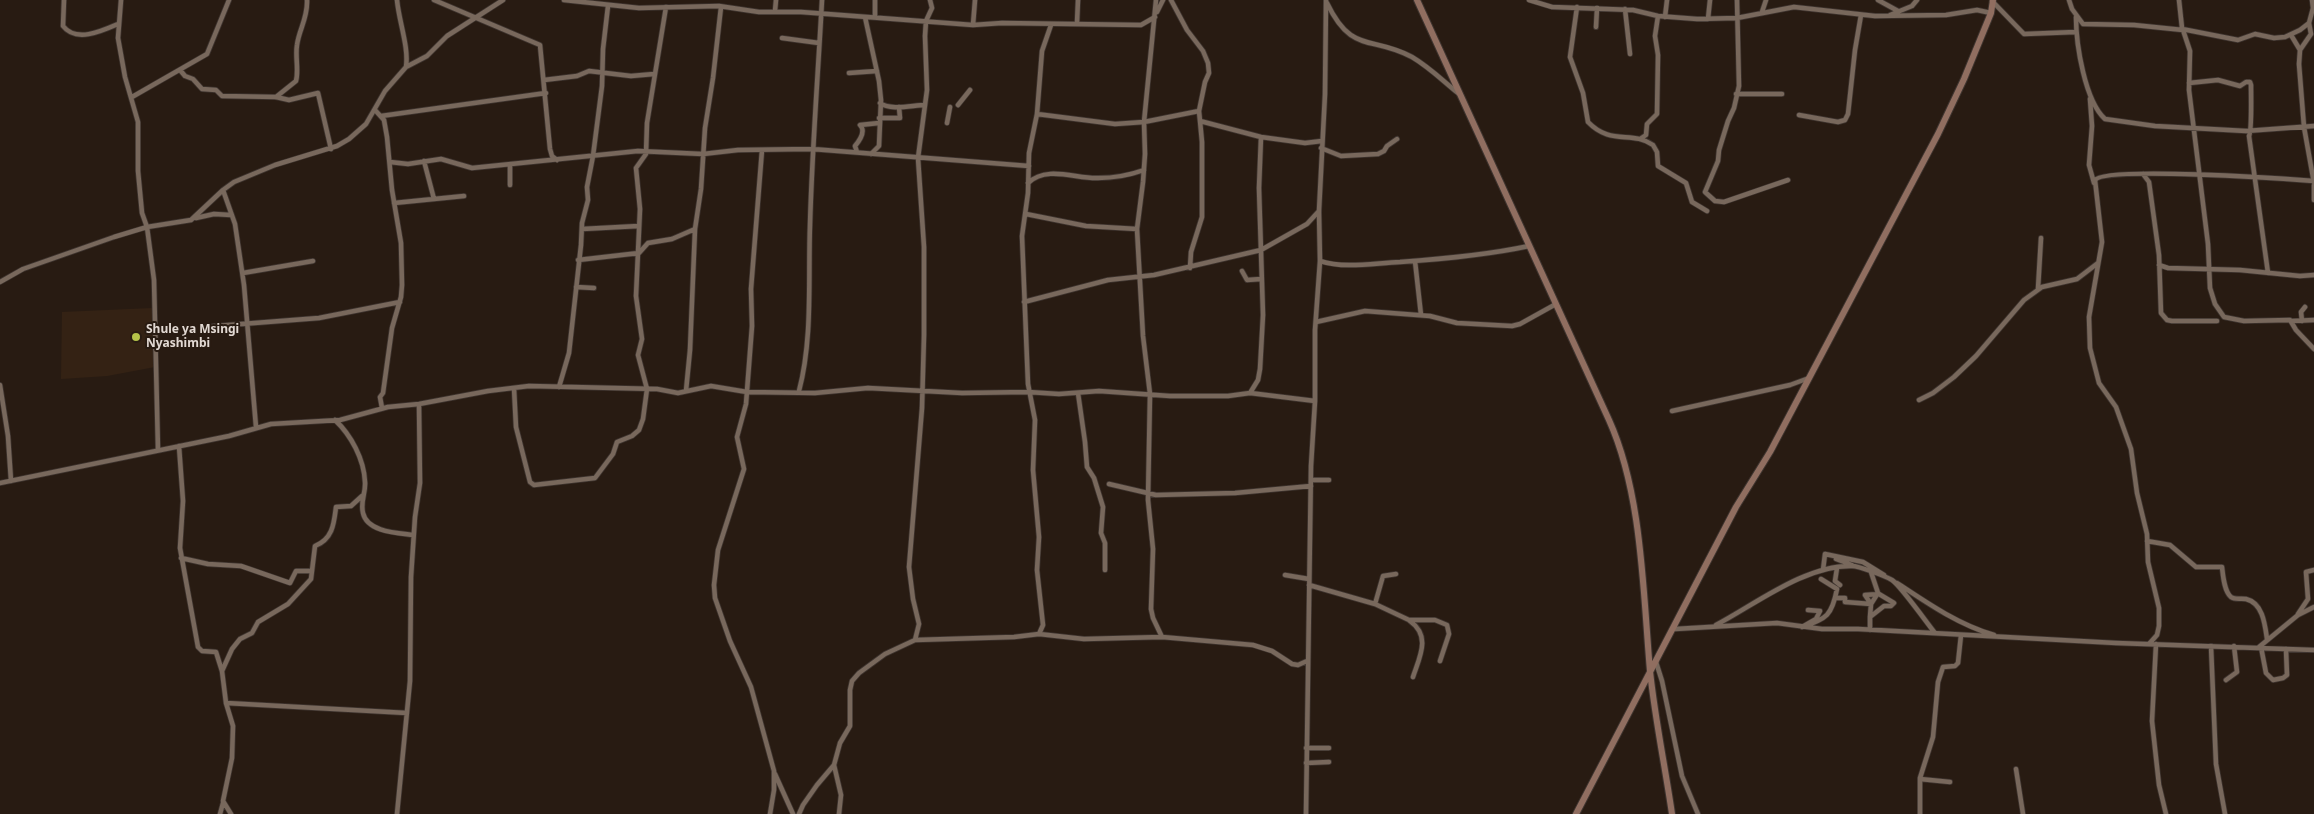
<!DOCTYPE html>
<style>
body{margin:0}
canvas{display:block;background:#281b12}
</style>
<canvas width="2314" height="814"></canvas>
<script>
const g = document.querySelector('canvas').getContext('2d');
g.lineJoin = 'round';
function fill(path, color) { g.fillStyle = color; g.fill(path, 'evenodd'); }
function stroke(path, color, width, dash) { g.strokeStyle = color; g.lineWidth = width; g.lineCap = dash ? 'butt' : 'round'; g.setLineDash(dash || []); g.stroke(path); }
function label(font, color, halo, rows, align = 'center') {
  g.font = font + ' "Noto Sans",sans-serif'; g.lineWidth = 4; g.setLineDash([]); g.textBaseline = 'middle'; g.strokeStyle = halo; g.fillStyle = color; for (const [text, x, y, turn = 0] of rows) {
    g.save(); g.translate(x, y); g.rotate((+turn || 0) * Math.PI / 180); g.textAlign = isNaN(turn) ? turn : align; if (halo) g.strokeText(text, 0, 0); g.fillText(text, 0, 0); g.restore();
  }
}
fill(new Path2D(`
 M 153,308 L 155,367 L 107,376 L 61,379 L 62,312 Z`), '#342214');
const street = new Path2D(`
 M 64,0 L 63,26 C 76,43 102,31 118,24
 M 121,0 L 118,38 L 125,77 L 138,122 L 138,171 L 142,213 L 147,227 L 154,280 L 158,450
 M 397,0 C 399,22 409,47 406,67
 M 434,0 L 540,45 L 550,149 L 552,156 L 557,160
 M 564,0 L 639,8 L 719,6 L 759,12 L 801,12 L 973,25 L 1002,23 L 1141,25 L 1155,17
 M 875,0 L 875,17
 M 1156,0 L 1144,122 L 1145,154 L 1143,182 L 1137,229 L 1143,336 L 1150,394 L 1148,500 L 1153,549 L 1151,609 L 1153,618 L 1162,637
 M 1171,0 L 1187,30 L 1203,51 L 1208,63 L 1209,73 L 1205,82 L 1199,111 L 1200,121 L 1261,137 L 1305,143 L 1322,141
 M 1529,0 L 1552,7 L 1633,10 L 1658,16 L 1697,19 L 1737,18 L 1794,7 L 1875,16 L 1946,15 L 1977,10 L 1991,13
 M 1737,0 L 1739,86 L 1734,108 L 1728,121 L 1719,150 L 1718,161 L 1705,192 L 1715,201 L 1724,202 L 1788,180
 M 1878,0 L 1898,11
 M 2069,0 L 2072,9 L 2083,24 L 2134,25 L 2183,30 L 2190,51 L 2189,90 L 2208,244 L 2210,288 L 2215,304 L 2224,317 L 2244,321 L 2290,320 L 2296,330 L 2314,349
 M 2179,0 L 2182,28
 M 2312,0 L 2313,8 L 2309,23 L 2311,34 L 2300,50 L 2299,64 L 2304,127 L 2314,183
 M 1992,1 L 2024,34 L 2076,32
 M 1327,3 C 1352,55 1371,35 1412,57 C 1429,67 1442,80 1458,93
 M 1577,7 L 1570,57 L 1583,93 L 1588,122 C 1611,146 1632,130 1653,145 L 1657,152 L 1658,166 L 1686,183 L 1692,202 L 1707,211
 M 1625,9 L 1630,54
 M 775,11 L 776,0
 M 1157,12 L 1163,0
 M 1762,12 L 1766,0
 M 1890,15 L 1912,6 L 1917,0
 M 865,17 L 879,81 L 881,100 L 879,146 L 871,154
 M 1665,17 L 1667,0
 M 2076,17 C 2076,45 2085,101 2105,119 L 2155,126 L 2246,131 L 2314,126
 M 1708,19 L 1710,0
 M 1077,23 L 1078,0
 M 973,25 L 975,0
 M 1596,27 L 1597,8
 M 2182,29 L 2238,40 L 2255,34 L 2274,38 L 2285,37 L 2300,30 L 2309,23
 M 2291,35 L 2300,50
 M 782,38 L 819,43
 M 180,70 L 185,76 L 193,79 L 202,89 L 216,90 L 222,96 L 276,97 L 289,100 L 318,93 L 331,149
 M 849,73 L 877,71
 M 544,80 L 577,76 L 589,71 L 631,76 L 654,74
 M 2189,83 L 2218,80 L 2240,86 L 2246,82 L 2250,82 L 2251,85 C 2251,94 2252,131 2249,136 L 2268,273
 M 1736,94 L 1782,94
 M 132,97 L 207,54 L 229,0
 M 276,97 L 296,81 C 299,70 295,57 297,45 C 299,29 308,18 307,0
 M 2090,99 L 2092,126 L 2089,165 L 2094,183
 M 880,103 C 891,111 913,105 925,105
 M 958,105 L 970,90
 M 375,110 L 384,120 L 387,137 L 392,190 L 401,243 L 402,285 L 401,297 L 392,328 L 383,393 L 380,397 L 382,408
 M 1037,114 L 1115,124 L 1144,122 L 1199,111
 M 1799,115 L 1838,122 L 1845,120 L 1848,114 L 1855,50 L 1861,15
 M 381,116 L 546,93
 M 879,118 L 900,118 L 899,107
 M 947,123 L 950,107
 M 1640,139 L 1646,135 L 1647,124 L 1657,114 L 1658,55 L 1655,36 L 1658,16
 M 1321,148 L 1341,156 L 1378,154 L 1384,151 L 1387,146 L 1397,139
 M 762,150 L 751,289 L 752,326 L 746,404 L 737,437 L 744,469 L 718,550 L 714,585 L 715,598 L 730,641 L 751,687 L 774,771 L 774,790 L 770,814
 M 857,152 L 855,146 C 860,140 866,131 860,125 L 879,123
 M 424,161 L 434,199
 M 390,162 L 408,164 L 441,159 L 472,168 L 638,151 L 703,154 L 738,150 L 812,149 L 1029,166
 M 2143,174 L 2149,182 L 2159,255 L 2161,313 L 2167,320 L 2172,321 L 2217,321
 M 1028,183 C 1047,165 1076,179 1098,178 C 1114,178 1130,175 1144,170
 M 510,185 L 510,165
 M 2314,185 L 2314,200
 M 223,190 L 235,224 L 244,285 L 256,427
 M 394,203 L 464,196
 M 1026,214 L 1086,226 L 1137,229
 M 196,218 L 214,214 L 231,215
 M 582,229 L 639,226
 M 578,260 L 639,253 L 648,243 L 672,239 L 695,229
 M 1320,261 C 1345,269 1374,263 1400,262 C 1443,259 1487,255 1529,246
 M 1415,261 L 1421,315
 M 2159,265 L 2168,268 L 2240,270 L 2300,276 L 2314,275
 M 1190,268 L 1191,252 L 1202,217 L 1202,142 L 1200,121
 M 1242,271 L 1247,280 L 1261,279
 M 243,273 L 313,261
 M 0,282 L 23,269 L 114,237 L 147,227 L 191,220 L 223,190 L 234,182 L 275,165 L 337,146 L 349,139 L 366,124 L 385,91 L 406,67 L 427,56 L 447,36 L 503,0
 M 576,287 L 594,288
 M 2038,289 L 2041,238
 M 1024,302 L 1108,280 L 1154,275 L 1261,250 L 1307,224 L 1319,211
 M 2292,321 L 2314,320
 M 2302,321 L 2301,312 L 2305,307
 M 1316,322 L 1365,311 L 1430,316 L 1457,323 L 1512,326 L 1520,324 L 1556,304
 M 203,327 L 319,318 L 400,302
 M 0,385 L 8,436 L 11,481
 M 559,387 L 569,353 L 581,245 L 582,223 L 588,200 L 587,187 L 593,156 L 602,86 L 603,49 L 608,6
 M 514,388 L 516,427 L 530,482 L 534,485 L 595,478 L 613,454 L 617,442 L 632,436 L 639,430 L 643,419 L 647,389 L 638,355 L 642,339 L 636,296 L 640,209 L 636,168 L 646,154 L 647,123 L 666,7
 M 686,391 L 690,350 L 695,229 L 701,189 L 705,128 L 713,78 L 721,7
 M 799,391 C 813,338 808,279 810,225 C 812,150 818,75 822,0
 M 1078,393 L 1085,442 L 1087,467 L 1094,478 L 1103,507 L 1101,533 L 1105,543 L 1105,570
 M 1250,393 L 1258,380 L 1260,369 L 1263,315 L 1259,188 L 1261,137
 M 1919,400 L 1933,393 L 1954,377 L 1976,356 L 2024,300 L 2042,287 L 2077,279 L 2098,263
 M 1672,411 L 1790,385 L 1809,378
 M 335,420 C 351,435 364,459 365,482 C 366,492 360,502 363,513 C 367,532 398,533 413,535
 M 179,446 L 183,501 L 180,548 L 198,647 L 202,651 L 216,652 L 222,671
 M 1311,480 L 1329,480
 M 0,483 L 229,436 L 271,424 L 340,420 L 388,407 L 419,404 L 488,391 L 529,386 L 657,389 L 678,393 L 711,386 L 747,392 L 815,393 L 868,388 L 962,393 L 1028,392 L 1059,394 L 1099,391 L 1170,396 L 1228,396 L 1250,393 L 1315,401
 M 1109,484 L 1156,495 L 1235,493 L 1311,486
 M 2147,541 L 2170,545 L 2196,567 L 2222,567 C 2223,575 2224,591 2231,597 C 2235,600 2241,598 2246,599 C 2263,603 2265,625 2267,639
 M 1825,554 L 1863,562 L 1884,575
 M 181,558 L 208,564 L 241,566 L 290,583 L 296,571 L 312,571
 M 1836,559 L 1852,565
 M 1837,568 L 1835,581 L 1840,585
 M 1823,570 L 1825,554
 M 1285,575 L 1309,579
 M 1897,583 C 1927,603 1959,625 1994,635
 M 1309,585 L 1375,604 L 1409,620 L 1435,620 L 1447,625 L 1449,634 L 1440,661
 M 1835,598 L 1845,598 L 1845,602 L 1871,604 L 1878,593 L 1871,572
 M 1375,604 L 1383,576 L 1396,574
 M 1808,610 L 1820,611 L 1816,619 L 1802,627 C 1827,619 1832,615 1837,589 L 1821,579
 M 2298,614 L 2308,599 L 2306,572 L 2314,570
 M 1410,621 C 1431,636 1420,656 1413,677
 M 1716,625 C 1756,604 1805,565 1852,566 C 1859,566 1885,576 1892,580 C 1900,585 1927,623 1935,633
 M 1675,629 L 1777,623 L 1822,629 L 1858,629 L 2116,643 L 2314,650
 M 1870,630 L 1870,617 L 1884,606 L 1891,606 L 1894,603 L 1879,594 L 1865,595 L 1871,604 L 1870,617
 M 1039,634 L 1043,625 L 1037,570 L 1039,537 L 1033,470 L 1035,420 L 1028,384 L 1022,236 L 1028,193 L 1029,153 L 1037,114 L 1042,51 L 1051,25
 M 915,640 L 919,624 L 913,599 L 909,567 L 922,408 L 924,335 L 924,247 L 918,158 L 927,90 L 925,36 L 926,21 L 932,8 L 930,0
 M 2149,644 L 2157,635 L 2159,626 L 2159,608 L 2148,562 L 2147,534 L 2137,493 L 2131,449 L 2116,407 L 2099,383 L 2090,348 L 2089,317 L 2102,242 L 2095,180 C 2104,166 2287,179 2314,181
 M 2156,644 L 2152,721 L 2159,785 L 2166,814
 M 2211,646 L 2216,764 L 2225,814
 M 2259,647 L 2298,615 L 2314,607
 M 2261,647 L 2266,673 L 2273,680 L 2283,678 L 2287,675 L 2286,649
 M 1656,662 L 1662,681 L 1682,776 L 1698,814
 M 2226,680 L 2237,672 L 2234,646
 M 226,703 L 407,713
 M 1306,748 L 1329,748
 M 1306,763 L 1329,762
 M 834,765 L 841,795 L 839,814
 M 2016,769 L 2023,814
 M 775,774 L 793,814
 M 1920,779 L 1950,782
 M 220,814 L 223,803
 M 231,814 L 223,801 L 232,758 L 233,726 L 226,703 L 222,671 L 232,649 L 240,639 L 252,633 L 258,622 L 288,604 L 311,579 L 315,546 C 333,539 334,523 336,507 L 351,506 L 362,496
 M 397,814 L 410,681 L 411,577 L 415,517 L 420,483 L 419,404
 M 799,814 L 803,805 L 817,785 L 834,765 L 840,743 L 850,726 L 850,690 L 852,681 L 859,673 L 885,654 L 915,640 L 1014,637 L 1039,634 L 1084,639 L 1162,637 L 1253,645 L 1272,651 L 1292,664 L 1298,665 L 1307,661
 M 1306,814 L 1311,466 L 1315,401 L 1315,330 L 1320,261 L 1319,211 L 1325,94 L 1326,0
 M 1920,814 L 1920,778 L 1933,737 L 1938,682 L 1943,667 L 1955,666 L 1958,663 L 1961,635`);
const secondary = new Path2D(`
 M 1417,0 L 1609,420 C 1642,493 1643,591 1650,671 C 1655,719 1665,766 1672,814
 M 1576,814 L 1736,507 L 1770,452 L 1938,134 L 1964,79 L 1991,13 L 1993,0`);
stroke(street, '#3e342f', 6);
stroke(secondary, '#3e342f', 8);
stroke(street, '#78685c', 4.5);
stroke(secondary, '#906e60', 6);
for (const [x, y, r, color] of [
 [136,337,5,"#b5c249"]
]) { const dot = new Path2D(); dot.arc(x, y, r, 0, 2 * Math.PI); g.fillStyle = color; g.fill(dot); stroke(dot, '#281b12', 2); }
label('bold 12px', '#e2d9d3', '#281b12', [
 ["Shule ya Msingi",146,330],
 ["Nyashimbi",146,344]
], 'left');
</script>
